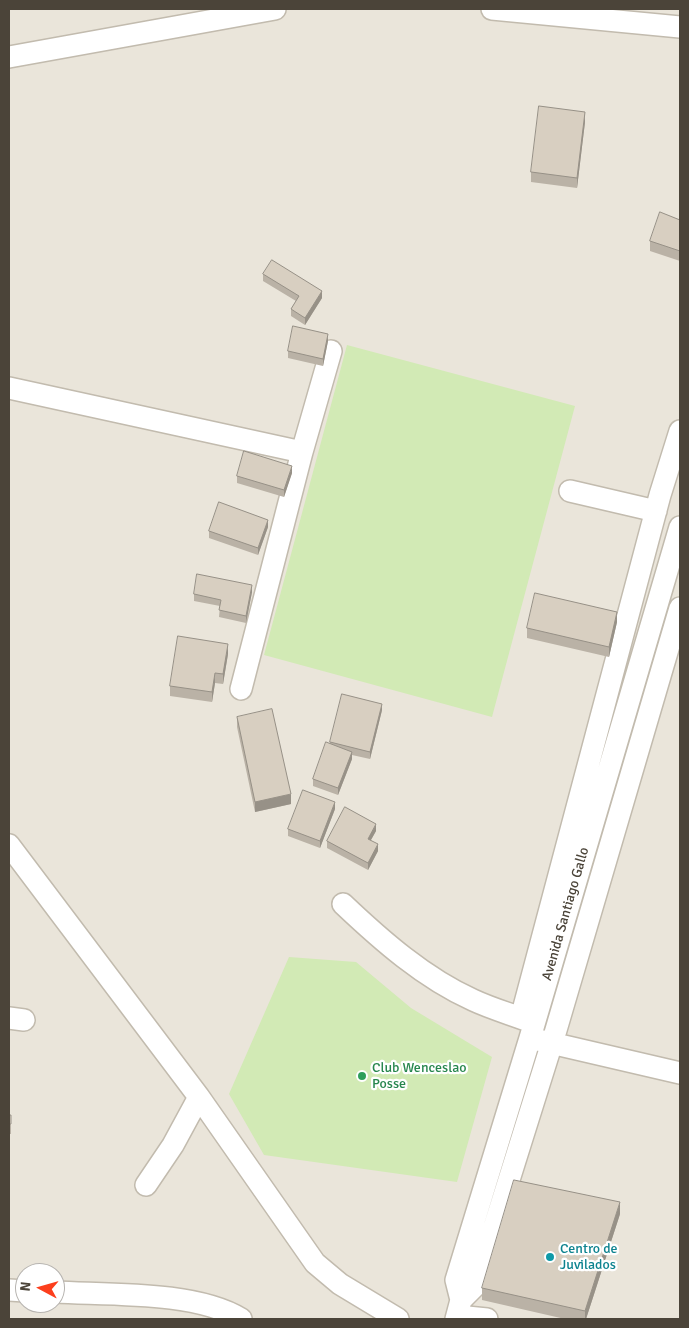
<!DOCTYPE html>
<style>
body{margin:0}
#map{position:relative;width:689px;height:1328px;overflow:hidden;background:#f6f3ec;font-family:Signika,sans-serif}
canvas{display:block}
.frame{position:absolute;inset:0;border:10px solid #4b4439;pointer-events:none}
.north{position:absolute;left:15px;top:1263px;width:50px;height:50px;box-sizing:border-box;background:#fff;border:1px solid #b7b4b0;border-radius:50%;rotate:276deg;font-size:14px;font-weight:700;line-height:20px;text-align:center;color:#4b4439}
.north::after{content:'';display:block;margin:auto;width:18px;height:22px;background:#fc3f1d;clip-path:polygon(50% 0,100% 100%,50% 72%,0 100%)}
</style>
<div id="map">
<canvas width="689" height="1328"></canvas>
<div class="frame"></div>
<div class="north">N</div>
</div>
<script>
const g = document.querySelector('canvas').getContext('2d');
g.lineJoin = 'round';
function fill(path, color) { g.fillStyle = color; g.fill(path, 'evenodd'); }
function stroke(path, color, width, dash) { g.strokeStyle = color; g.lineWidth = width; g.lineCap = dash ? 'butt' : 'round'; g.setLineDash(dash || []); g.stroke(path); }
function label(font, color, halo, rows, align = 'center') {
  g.font = font + ' Signika,sans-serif'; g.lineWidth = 4.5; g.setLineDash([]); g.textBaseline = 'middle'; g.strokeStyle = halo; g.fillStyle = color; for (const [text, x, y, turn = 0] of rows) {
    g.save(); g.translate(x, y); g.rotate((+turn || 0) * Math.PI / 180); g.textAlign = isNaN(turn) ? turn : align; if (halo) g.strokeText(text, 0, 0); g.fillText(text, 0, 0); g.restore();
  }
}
fill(new Path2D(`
 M 9,9 L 680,9 L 680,1319 L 9,1319 ZM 25,1273 L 55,1273 L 55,1303 L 25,1303 Z`), '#eae5da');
fill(new Path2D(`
 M 347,345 L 575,406 L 492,717 L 264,655 Z
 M 289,957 L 356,962 L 411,1008 L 492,1057 L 457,1182 L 264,1155 L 229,1094 Z`), '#d2eab5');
const minor = new Path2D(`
 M 492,9 L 680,27
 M 9,57 L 275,9
 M 9,388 L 302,452
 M 570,491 L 656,511
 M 241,689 L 302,452 L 331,351
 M 9,845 L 199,1097 L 315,1263 L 340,1284 L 398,1319
 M 343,904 C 381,940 424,978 473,1000 C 492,1009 514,1015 534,1023
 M 9,1018 L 24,1020
 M 521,1018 L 660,495 L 680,431
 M 538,1040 L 680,1073
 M 146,1185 L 173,1145 L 199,1097
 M 9,1290 L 25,1291
 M 55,1292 C 108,1295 196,1291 241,1319
 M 461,1300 L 456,1280 L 530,1038 L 680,527
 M 457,1316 L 487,1319
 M 456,1319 L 461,1300 L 476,1285 L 556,1030 L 680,608`);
stroke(minor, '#c2bbae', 24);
stroke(minor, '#fff', 21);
fill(new Path2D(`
 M 585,122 L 577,188 L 531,182 L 531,172 Z
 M 680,220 L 680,261 L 650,251 L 650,241 Z
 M 263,274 L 322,298 L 305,325 L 291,316 L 291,309 L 296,301 L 263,281 Z
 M 328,341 L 323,366 L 288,358 L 288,351 Z
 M 292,473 L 284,497 L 237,483 L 237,476 Z
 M 268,527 L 258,555 L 209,538 L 209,531 Z
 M 252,592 L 246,623 L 219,617 L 220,606 L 194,601 L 194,594 Z
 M 617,622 L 609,657 L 527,638 L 527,628 Z
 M 228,654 L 223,684 L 215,683 L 212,702 L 170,696 L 170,686 Z
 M 382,710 L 370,759 L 352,755 L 352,759 L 338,795 L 313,786 L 313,779 L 330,742 Z
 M 237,717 L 291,804 L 255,812 L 237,727 Z
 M 335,809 L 320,848 L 288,836 L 288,829 Z
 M 376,831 L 371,840 L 378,851 L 368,870 L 327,848 L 327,841 Z
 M 9,1115 L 11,1115 L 11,1134 L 9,1134 Z
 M 620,1214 L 586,1319 L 565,1319 L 482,1300 L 482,1288 Z`), '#bab2a6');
fill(new Path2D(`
 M 585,112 L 585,122 L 577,188 L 577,178 Z
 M 322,291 L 322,298 L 305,325 L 305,318 Z
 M 328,334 L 328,341 L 323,366 L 323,359 Z
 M 292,466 L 292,473 L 284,497 L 284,490 Z
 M 268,520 L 268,527 L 258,555 L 258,548 Z
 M 252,585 L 252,592 L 246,623 L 246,616 Z
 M 617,612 L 617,622 L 609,657 L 609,647 Z
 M 228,644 L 228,654 L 223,684 L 223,674 Z
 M 215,673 L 215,683 L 212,702 L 212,692 Z
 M 382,704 L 382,710 L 370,759 L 370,752 Z
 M 352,752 L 352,759 L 338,795 L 338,788 Z
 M 291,794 L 291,804 L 255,812 L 255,802 Z
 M 335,802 L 335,809 L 320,848 L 320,841 Z
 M 376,824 L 376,831 L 368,845 L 368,839 Z
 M 378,844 L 378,851 L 368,870 L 368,863 Z
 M 620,1202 L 620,1214 L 586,1319 L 585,1319 L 585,1311 Z`), '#979187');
const building = new Path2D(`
 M 539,106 L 585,112 L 577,178 L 531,172 Z
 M 660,212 L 680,220 L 680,251 L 650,241 Z
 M 272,260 L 322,291 L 305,318 L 291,309 L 299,296 L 263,274 Z
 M 293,326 L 328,334 L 323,359 L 288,351 Z
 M 244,451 L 292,466 L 284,490 L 237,476 Z
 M 219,502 L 268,520 L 258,548 L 209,531 Z
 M 197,574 L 252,585 L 246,616 L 219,610 L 221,600 L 194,594 Z
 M 535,593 L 617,612 L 609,647 L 527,628 Z
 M 178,636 L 228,644 L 223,674 L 215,673 L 212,692 L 170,686 Z
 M 342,694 L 382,704 L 370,752 L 330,742 Z
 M 272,709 L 291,794 L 255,802 L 237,717 Z
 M 326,742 L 352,752 L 338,788 L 313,779 Z
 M 303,790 L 335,802 L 320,841 L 288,829 Z
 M 345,807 L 376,824 L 368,839 L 378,844 L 368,863 L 327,841 Z
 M 9,1115 L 11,1115 L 11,1124 L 9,1124 Z
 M 514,1180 L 620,1202 L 585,1311 L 482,1288 Z`);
fill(building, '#d8cfc1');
stroke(building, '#979187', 1);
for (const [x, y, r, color] of [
 [362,1076,5,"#2e9e5b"],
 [550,1257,5,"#0f9aa8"]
]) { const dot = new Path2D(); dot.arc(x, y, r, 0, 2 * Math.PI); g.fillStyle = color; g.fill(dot); stroke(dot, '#fff', 2); }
label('14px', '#4b4439', '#fff', [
 ["Avenida Santiago Gallo",566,914,-74]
]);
label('14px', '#27864d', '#fff', [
 ["Club Wenceslao",372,1068],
 ["Posse",372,1084]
], 'left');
label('14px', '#0d838f', '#fff', [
 ["Centro de",560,1249],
 ["Juvilados",560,1265]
], 'left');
</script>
